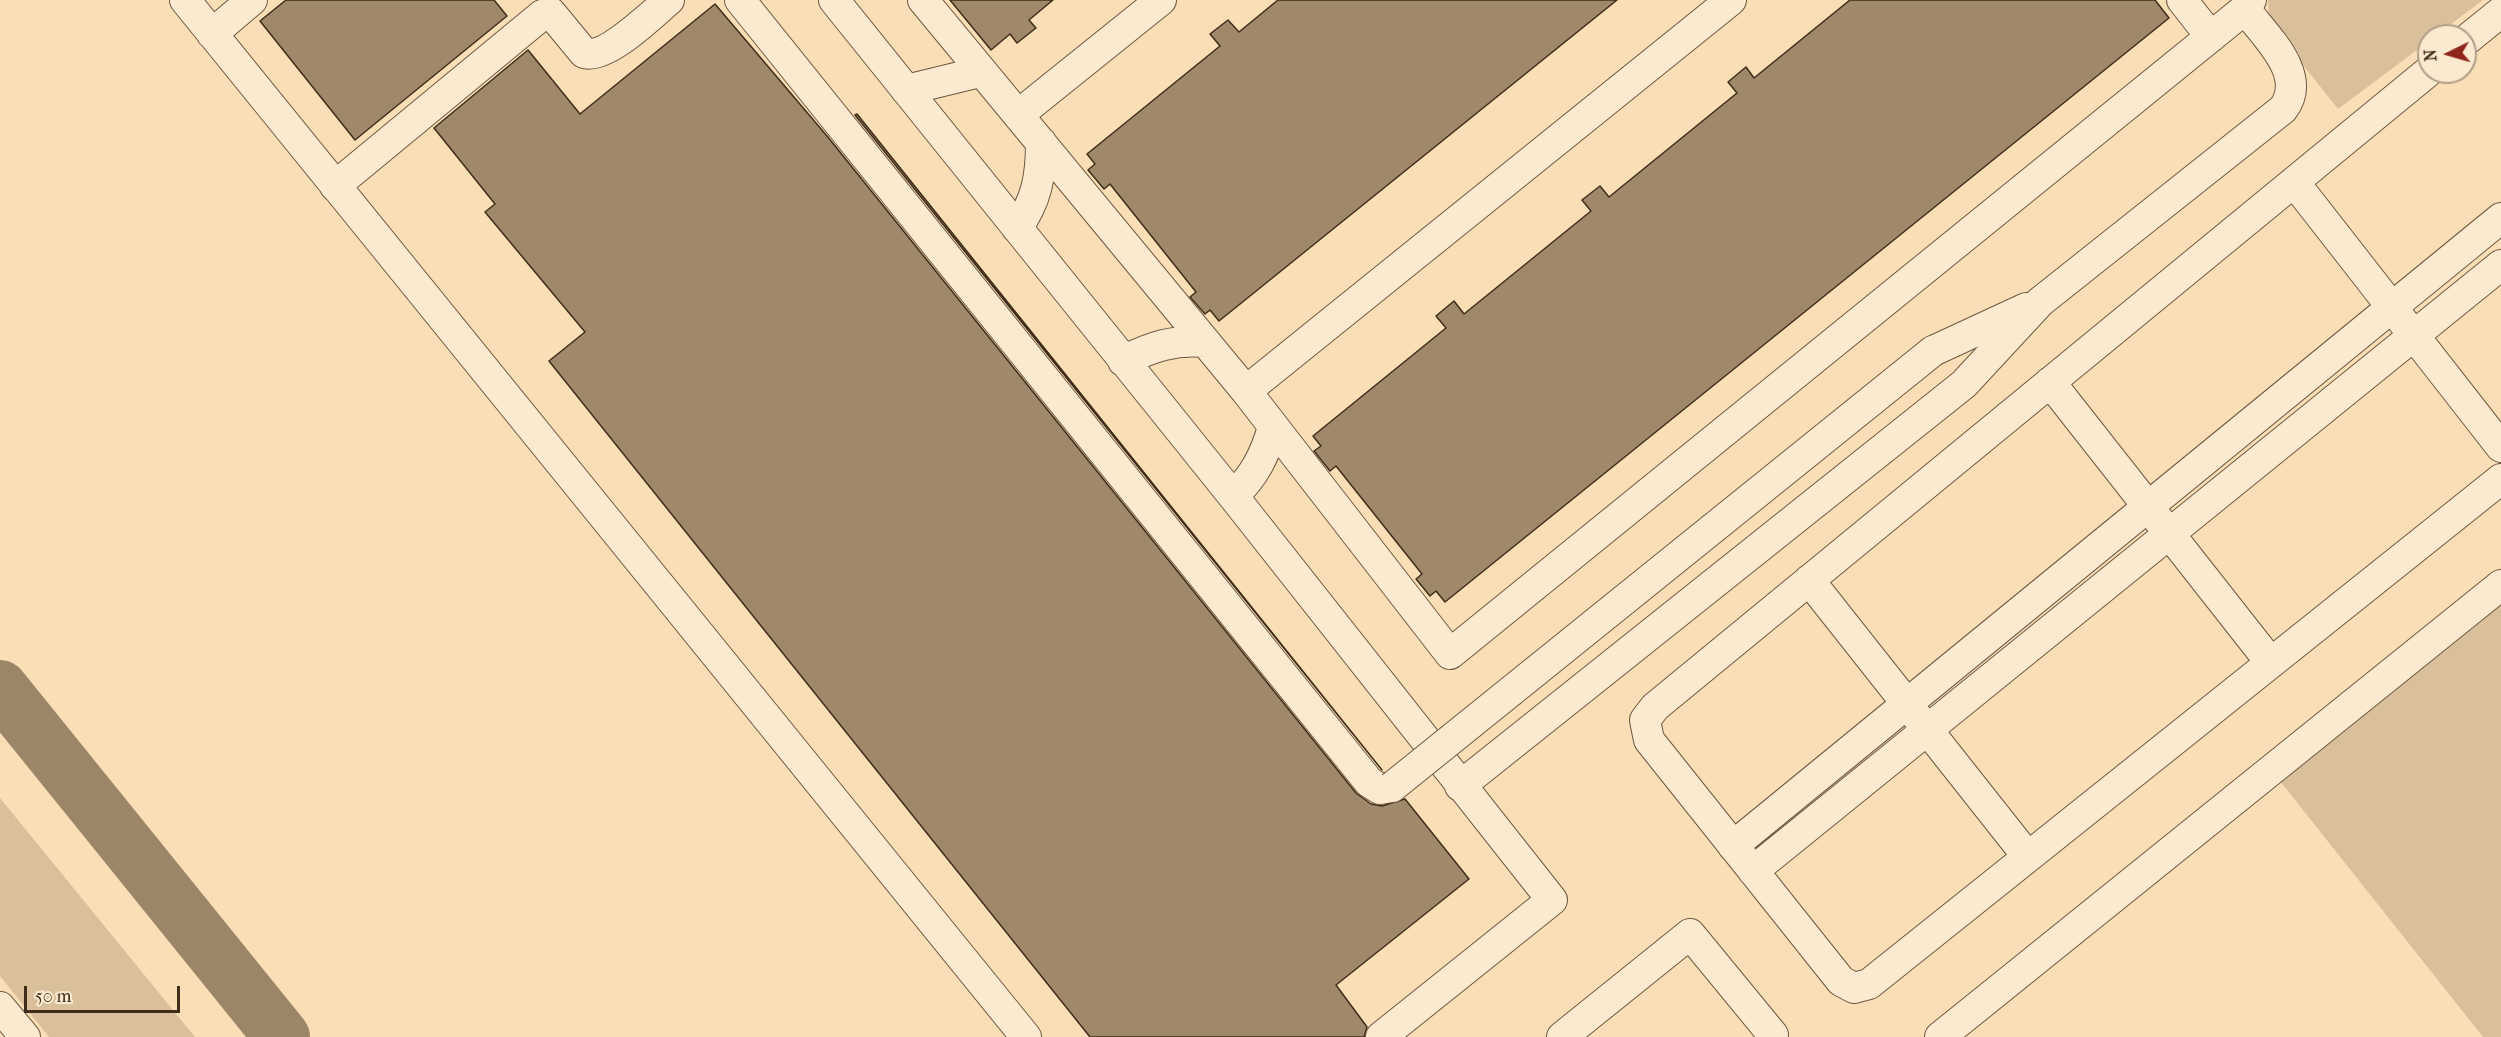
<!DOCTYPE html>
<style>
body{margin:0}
#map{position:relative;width:2501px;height:1037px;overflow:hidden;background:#f9deb6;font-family:"IM FELL French Canon",serif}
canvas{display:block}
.north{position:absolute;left:2417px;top:24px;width:60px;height:60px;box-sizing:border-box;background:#fbead0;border:2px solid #b09e87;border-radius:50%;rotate:265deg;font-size:16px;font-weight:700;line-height:24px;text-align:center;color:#3f2d19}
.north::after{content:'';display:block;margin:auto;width:21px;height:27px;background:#8f2418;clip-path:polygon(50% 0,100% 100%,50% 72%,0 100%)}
.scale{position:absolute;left:24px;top:986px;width:156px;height:27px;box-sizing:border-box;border:3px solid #3f2d19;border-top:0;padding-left:8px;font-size:18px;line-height:21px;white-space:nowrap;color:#3f2d19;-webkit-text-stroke:4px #fbead0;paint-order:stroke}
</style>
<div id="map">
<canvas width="2501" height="1037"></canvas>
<div class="north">N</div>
<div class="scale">50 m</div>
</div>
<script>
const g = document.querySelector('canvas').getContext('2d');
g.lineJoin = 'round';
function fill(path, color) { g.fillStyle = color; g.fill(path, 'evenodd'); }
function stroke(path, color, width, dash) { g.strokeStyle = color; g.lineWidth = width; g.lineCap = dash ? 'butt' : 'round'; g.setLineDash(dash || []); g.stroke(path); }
fill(new Path2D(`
 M 2268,0 L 2483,0 L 2435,36 L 2429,36 L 2429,41 L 2338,109 L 2269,22 Z
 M 2501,602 L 2501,1037 L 2483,1037 L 2280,781 Z
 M 0,798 L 195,1037 L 49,1037 L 0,976 Z`), '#d9c09b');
stroke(new Path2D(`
 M 0,688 L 282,1037`), '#9c8668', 56);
const building = new Path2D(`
 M 286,0 L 494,0 L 507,16 L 355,140 L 260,21 Z
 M 950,0 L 1053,0 L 1029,20 L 1036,28 L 1017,43 L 1010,34 L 991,50 Z
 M 1278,0 L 1617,0 L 1219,321 L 1210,310 L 1205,314 L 1190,297 L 1196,292 L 1110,184 L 1104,189 L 1088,170 L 1095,164 L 1087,154 L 1220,46 L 1210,34 L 1228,20 L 1239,32 Z
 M 1850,0 L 2155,0 L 2169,18 L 1445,602 L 1436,591 L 1430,596 L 1416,579 L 1422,574 L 1336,466 L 1330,471 L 1314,451 L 1321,446 L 1313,436 L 1446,328 L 1436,316 L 1454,301 L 1464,314 L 1591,211 L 1582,200 L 1600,186 L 1609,197 L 1737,93 L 1728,82 L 1746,67 L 1754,78 Z
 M 715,4 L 827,136 L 1356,793 L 1371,804 L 1382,806 L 1405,799 L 1469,879 L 1336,985 L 1367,1027 L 1364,1037 L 1090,1037 L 549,361 L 585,332 L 485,212 L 495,204 L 434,128 L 528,50 L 580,114 Z
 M 857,114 L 1382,770 L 855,115 Z`);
fill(building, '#a0896b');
stroke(building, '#3f2d19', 1.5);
const minor = new Path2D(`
 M 185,0 L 1026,1037
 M 740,0 L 1369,782 L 1380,789 L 1392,787
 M 834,0 L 1233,496 L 1552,900 L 1381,1037
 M 923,0 L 1246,391 L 1450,654 L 2245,9
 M 2182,0 L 2211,37
 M 212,34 L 252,0
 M 2465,41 L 2501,12
 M 2429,71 L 1655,707 L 1645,720 L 1649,740 L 1841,981 L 1854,988 L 1869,984 L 2501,479
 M 906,90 L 980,72
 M 1018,115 L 1161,0
 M 2294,182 L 2501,447
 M 335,186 L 542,15 L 551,13 L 584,53 C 606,60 651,15 669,0
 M 1017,228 C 1037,200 1041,176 1041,142
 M 1933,351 L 2026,308
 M 1123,361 C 1151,347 1175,339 1205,342
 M 2050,382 L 2271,663
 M 1246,391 L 1731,0
 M 1233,496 C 1254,477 1265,455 1273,427
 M 1809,580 L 2028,857
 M 1460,786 L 1964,384 L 2040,302 L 2283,109 C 2309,75 2265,36 2245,9 L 2251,0
 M 1733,846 L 2501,218
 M 1753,871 L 2501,265
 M 0,1007 L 25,1037
 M 1562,1037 L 1690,934 L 1773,1035 L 1770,1037
 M 1940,1037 L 2501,585`);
stroke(minor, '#6e5940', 32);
stroke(minor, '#fbead0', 30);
const minorBridge = new Path2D(`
 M 1392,787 L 1933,351`);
stroke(minorBridge, '#6e5940', 32, []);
stroke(minorBridge, '#fbead0', 30);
</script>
